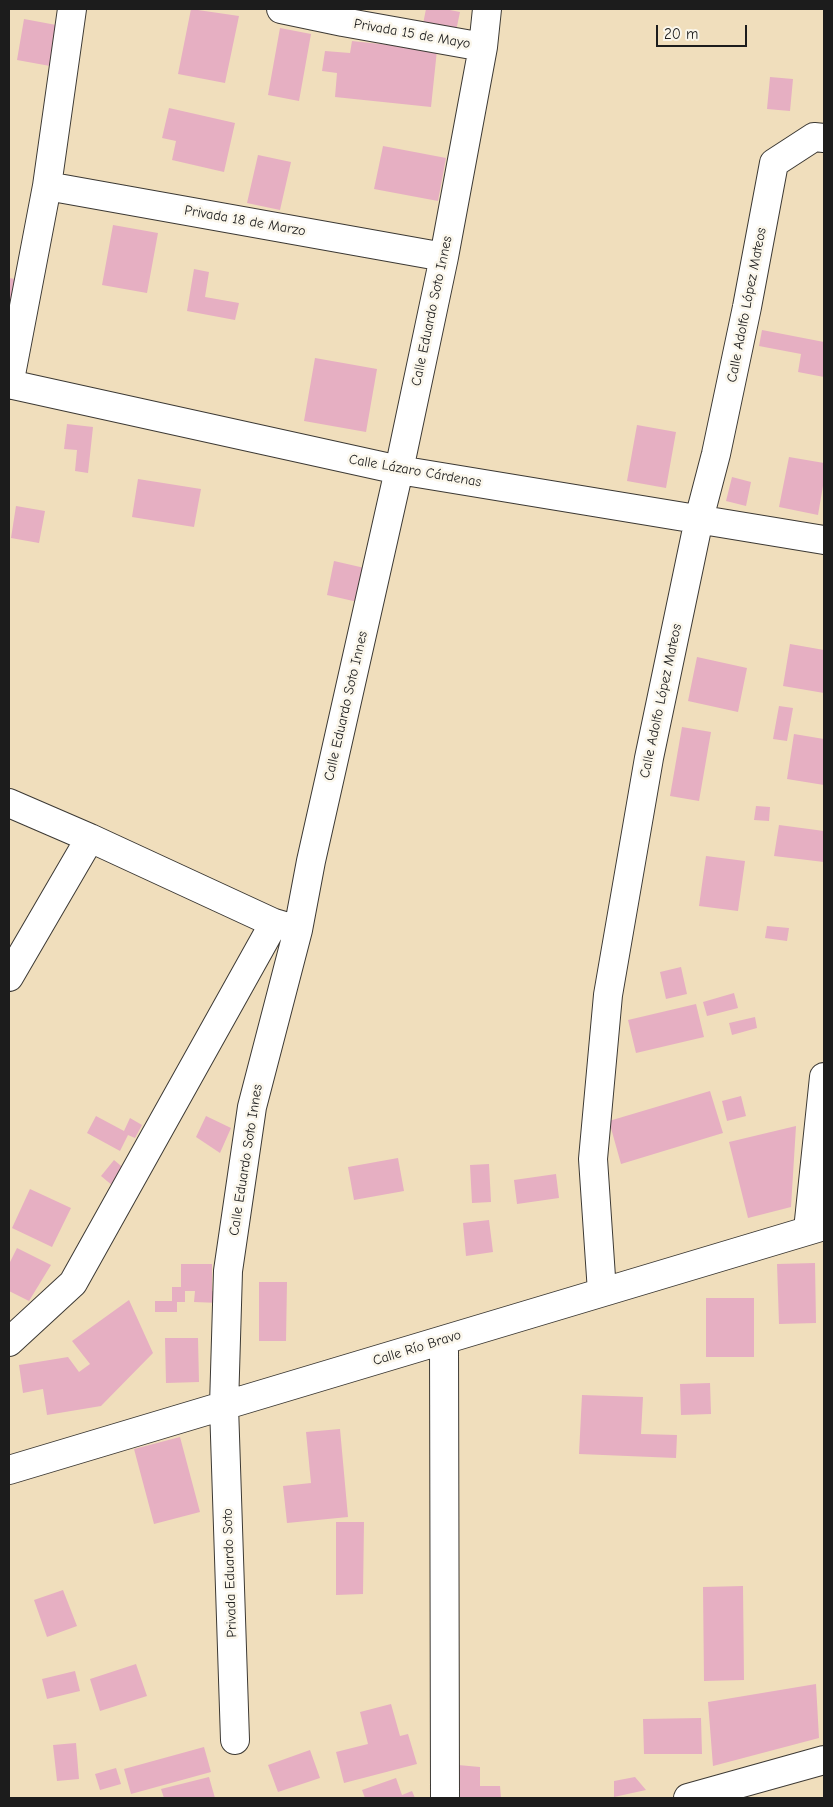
<!DOCTYPE html>
<meta charset="utf-8">
<style>
body{margin:0}
#map{position:relative;width:833px;height:1807px;overflow:hidden;background:#f0debc;font-family:"Comic Neue",sans-serif}
canvas{display:block}
.frame{position:absolute;inset:0;border:10px solid #1c1c1c;pointer-events:none}
.scale{position:absolute;left:656px;top:25px;width:91px;height:22px;box-sizing:border-box;border:2px solid #1c1c1c;border-top:0;padding-left:6px;font-size:15px;line-height:18px;white-space:nowrap;color:#1c1c1c;-webkit-text-stroke:4px #fbf7ec;paint-order:stroke}
</style>
<div id="map">
<canvas width="833" height="1807"></canvas>
<div class="frame"></div>
<div class="scale">20 m</div>
</div>
<script>
const g = document.querySelector('canvas').getContext('2d');
g.lineJoin = 'round';
function fill(path, color) { g.fillStyle = color; g.fill(path, 'evenodd'); }
function stroke(path, color, width, dash) { g.strokeStyle = color; g.lineWidth = width; g.lineCap = dash ? 'butt' : 'round'; g.setLineDash(dash || []); g.stroke(path); }
function label(font, color, halo, rows, align = 'center') {
  g.font = font + ' "Comic Neue",sans-serif'; g.lineWidth = 5; g.setLineDash([]); g.textBaseline = 'middle'; g.strokeStyle = halo; g.fillStyle = color; for (const [text, x, y, turn = 0] of rows) {
    g.save(); g.translate(x, y); g.rotate((+turn || 0) * Math.PI / 180); g.textAlign = isNaN(turn) ? turn : align; if (halo) g.strokeText(text, 0, 0); g.fillText(text, 0, 0); g.restore();
  }
}
fill(new Path2D(`
 M 191,9 L 239,16 L 225,83 L 178,74 Z
 M 426,9 L 445,9 L 460,12 L 456,31 L 423,24 Z
 M 24,19 L 67,27 L 61,68 L 17,60 Z
 M 280,28 L 311,34 L 299,101 L 268,95 Z
 M 352,41 L 437,50 L 431,107 L 335,97 L 337,73 L 322,71 L 325,51 L 350,53 Z
 M 770,77 L 793,79 L 790,111 L 767,109 Z
 M 169,108 L 235,123 L 224,172 L 172,160 L 176,141 L 162,138 Z
 M 383,146 L 446,158 L 438,201 L 374,189 Z
 M 258,155 L 291,162 L 280,210 L 247,203 Z
 M 113,225 L 158,233 L 147,293 L 102,285 Z
 M 194,269 L 209,272 L 205,297 L 239,303 L 235,320 L 187,311 Z
 M 9,278 L 22,280 L 9,326 Z
 M 762,330 L 824,342 L 824,377 L 798,372 L 801,354 L 759,346 Z
 M 315,358 L 377,369 L 366,432 L 304,421 Z
 M 67,424 L 93,427 L 88,473 L 75,471 L 77,450 L 64,449 Z
 M 637,425 L 676,432 L 666,488 L 627,481 Z
 M 789,457 L 824,463 L 824,480 L 818,515 L 779,507 Z
 M 732,477 L 751,482 L 746,506 L 726,501 Z
 M 138,479 L 201,489 L 194,527 L 132,517 Z
 M 16,506 L 45,511 L 39,543 L 11,538 Z
 M 334,561 L 369,569 L 362,603 L 327,595 Z
 M 790,644 L 824,650 L 824,693 L 783,686 Z
 M 697,657 L 747,668 L 738,712 L 688,701 Z
 M 779,706 L 793,708 L 787,741 L 773,739 Z
 M 682,727 L 711,732 L 699,801 L 670,796 Z
 M 794,734 L 824,739 L 824,785 L 787,779 Z
 M 756,806 L 770,807 L 769,821 L 754,820 Z
 M 779,825 L 824,831 L 824,862 L 774,856 Z
 M 706,856 L 745,861 L 738,911 L 699,906 Z
 M 767,926 L 789,928 L 787,941 L 765,938 Z
 M 681,967 L 687,994 L 666,999 L 660,972 Z
 M 734,993 L 738,1008 L 707,1016 L 703,1002 Z
 M 696,1004 L 704,1037 L 636,1053 L 628,1020 Z
 M 755,1017 L 757,1028 L 732,1035 L 729,1023 Z
 M 710,1091 L 723,1133 L 621,1164 L 609,1121 Z
 M 741,1096 L 746,1116 L 727,1121 L 722,1101 Z
 M 96,1116 L 124,1131 L 130,1118 L 142,1125 L 135,1138 L 128,1135 L 120,1151 L 87,1133 Z
 M 206,1116 L 231,1128 L 220,1153 L 196,1137 Z
 M 796,1126 L 791,1207 L 748,1218 L 729,1142 Z
 M 398,1158 L 404,1191 L 354,1200 L 348,1167 Z
 M 114,1160 L 132,1175 L 119,1191 L 101,1176 Z
 M 489,1164 L 491,1202 L 472,1203 L 470,1165 Z
 M 556,1174 L 559,1198 L 517,1204 L 514,1180 Z
 M 30,1189 L 71,1208 L 52,1247 L 12,1228 Z
 M 489,1220 L 493,1252 L 466,1256 L 463,1223 Z
 M 17,1248 L 51,1265 L 29,1301 L 9,1291 L 9,1264 Z
 M 815,1263 L 816,1323 L 779,1324 L 777,1264 Z
 M 181,1264 L 212,1264 L 212,1291 L 220,1292 L 220,1303 L 194,1302 L 195,1291 L 185,1291 L 185,1302 L 177,1302 L 177,1312 L 155,1312 L 155,1301 L 172,1301 L 172,1287 L 181,1287 Z
 M 259,1282 L 287,1282 L 286,1341 L 259,1341 Z
 M 706,1298 L 754,1298 L 754,1357 L 706,1357 Z
 M 129,1300 L 153,1353 L 101,1406 L 47,1415 L 43,1389 L 23,1393 L 19,1365 L 68,1357 L 79,1372 L 90,1364 L 72,1341 Z
 M 165,1338 L 198,1338 L 199,1382 L 166,1383 Z
 M 710,1383 L 711,1414 L 681,1415 L 680,1384 Z
 M 582,1395 L 643,1397 L 641,1434 L 677,1435 L 676,1458 L 579,1454 Z
 M 340,1429 L 348,1517 L 287,1523 L 283,1486 L 311,1483 L 306,1432 Z
 M 180,1437 L 200,1512 L 154,1524 L 134,1449 Z
 M 336,1522 L 364,1522 L 363,1594 L 336,1595 Z
 M 743,1586 L 744,1680 L 704,1681 L 703,1587 Z
 M 63,1590 L 77,1626 L 47,1637 L 34,1600 Z
 M 136,1664 L 147,1696 L 100,1711 L 90,1679 Z
 M 75,1671 L 80,1691 L 47,1699 L 42,1679 Z
 M 816,1684 L 819,1738 L 713,1766 L 708,1702 Z
 M 391,1704 L 400,1736 L 408,1734 L 417,1764 L 344,1783 L 336,1752 L 368,1744 L 360,1712 Z
 M 701,1718 L 702,1754 L 644,1754 L 643,1719 Z
 M 76,1743 L 79,1779 L 57,1781 L 53,1745 Z
 M 204,1747 L 211,1772 L 131,1794 L 124,1769 Z
 M 310,1750 L 320,1778 L 278,1792 L 268,1765 Z
 M 458,1765 L 480,1767 L 480,1786 L 500,1786 L 501,1798 L 458,1798 Z
 M 116,1768 L 121,1784 L 100,1790 L 95,1774 Z
 M 209,1777 L 215,1798 L 164,1798 L 161,1789 Z
 M 635,1777 L 646,1790 L 614,1797 L 614,1781 Z
 M 396,1778 L 402,1795 L 412,1791 L 415,1798 L 365,1798 L 362,1790 Z`), '#e6afc2');
const minor = new Path2D(`
 M 281,9 L 343,22 L 483,47
 M 47,186 L 444,257
 M 9,384 L 399,470 L 824,540
 M 9,385 L 47,186 L 72,9
 M 9,803 L 90,838 L 274,923 L 291,928
 M 9,977 L 90,838
 M 808,1230 L 824,1077
 M 602,1292 L 593,1159 L 608,995 L 649,758 L 699,519 L 716,454 L 747,307 L 774,163 L 814,137 L 824,138
 M 444,1340 L 445,1798
 M 9,1342 L 73,1283 L 274,923
 M 9,1470 L 824,1226
 M 235,1740 L 224,1406 L 228,1271 L 252,1107 L 298,930 L 311,861 L 399,470 L 444,257 L 483,47 L 487,9
 M 688,1798 L 824,1760`);
stroke(minor, '#3c3934', 30);
stroke(minor, '#fff', 28);
label('14px', '#1c1c1c', '#fbf7ec', [
 ["Privada 15 de Mayo",412,34,10],
 ["Privada 18 de Marzo",245,221,10],
 ["Calle Adolfo López Mateos",747,305,-79],
 ["Calle Eduardo Soto Innes",432,311,-78],
 ["Calle Lázaro Cárdenas",415,471,10],
 ["Calle Adolfo López Mateos",661,701,-78],
 ["Calle Eduardo Soto Innes",346,706,-77],
 ["Calle Eduardo Soto Innes",246,1160,-81],
 ["Calle Río Bravo",417,1348,-17],
 ["Privada Eduardo Soto",230,1573,-92]
]);
</script>
